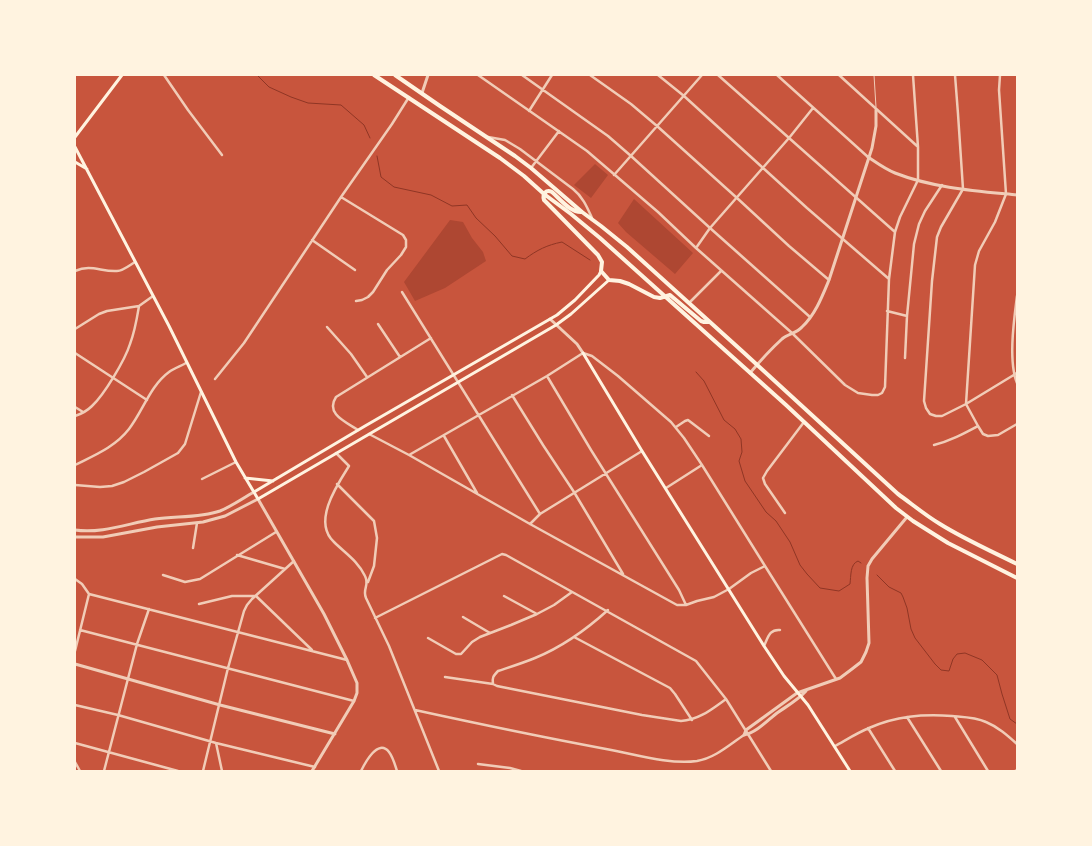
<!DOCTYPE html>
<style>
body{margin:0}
#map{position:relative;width:1092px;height:846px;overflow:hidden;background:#c8553d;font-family:"Noto Sans",sans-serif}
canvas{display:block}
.frame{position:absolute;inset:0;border:76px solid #fff3e0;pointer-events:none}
</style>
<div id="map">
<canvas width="1092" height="846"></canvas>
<div class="frame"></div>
</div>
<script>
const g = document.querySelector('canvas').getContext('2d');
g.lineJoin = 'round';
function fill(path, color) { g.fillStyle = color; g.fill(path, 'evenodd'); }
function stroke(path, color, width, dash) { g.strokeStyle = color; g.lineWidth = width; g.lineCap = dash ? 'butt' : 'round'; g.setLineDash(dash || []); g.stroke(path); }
fill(new Path2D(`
 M 595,164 L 608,175 L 591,198 L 574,185 Z
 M 634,199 L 693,253 L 675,274 L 626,232 L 618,223 Z
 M 450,220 L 463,222 L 472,238 L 483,252 L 486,261 L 445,288 L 415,301 L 404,282 Z`), '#ae4732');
stroke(new Path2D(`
 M 257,75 L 269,87 L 291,97 L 308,103 L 341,105 L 364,125 L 370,138
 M 377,156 L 381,177 L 394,187 L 431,195 L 452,206 L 467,205 L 476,218 L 495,236 L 512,256 L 525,259 C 537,250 547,245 562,242 L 590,260
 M 696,372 L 704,381 L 724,420 L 735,429 L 741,439 L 742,452 L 739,461 L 745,481 L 766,512 L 776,521 L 790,542 L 800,565 L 807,574 L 820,588 L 839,591 L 850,584 C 851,576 850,564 858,561 L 861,563
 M 877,575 L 889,587 L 901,593 L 903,597 L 907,608 L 911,629 L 915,638 L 935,664 L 941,670 L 949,671 L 953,659 L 957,654 L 965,653 L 982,660 L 997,675 L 1002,694 L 1010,719 L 1017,724`), '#8f3625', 1);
stroke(new Path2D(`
 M 874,75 L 876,107`), '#f1ccb7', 1);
stroke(new Path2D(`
 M 164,75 L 188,110 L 222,155
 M 478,75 L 587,151 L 658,212 L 696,248 L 792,333 L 845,385 L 858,393 L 872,395 L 878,395 L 882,393 L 885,387 L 889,279 L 895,232 L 900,217 L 918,180 L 918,147 L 913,75
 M 522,75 L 608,136 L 631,156 L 710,228 L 810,317
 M 590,75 L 631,104 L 657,126 L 737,198 L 789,246 L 829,280
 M 658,75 L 684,96 L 807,208 L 889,279
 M 718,75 L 895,232
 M 777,75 L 868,157
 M 839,75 L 917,146
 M 955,75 L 958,114 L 963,189 L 941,227 L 937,237 L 932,281 L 924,401 L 926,408 L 930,414 L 936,416 L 942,416 L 966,404 L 1017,373
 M 1000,75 L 999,90 L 1006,194 L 995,222 L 979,251 L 975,265 L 966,404 L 978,426 L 983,434 L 988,436 L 998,435 L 1017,424
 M 529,111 L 552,75
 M 488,137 L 505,140 L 520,149 L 573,189 C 583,197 587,207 592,218
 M 531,168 L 559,131
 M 614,175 L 702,75
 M 341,197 L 403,235 L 406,240 L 406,247 L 401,255 L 387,270 L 373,292 L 368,297 L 362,300 L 356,301
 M 312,240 L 355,270
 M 696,248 L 710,228 L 789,138 L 813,108
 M 75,271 C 91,264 101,272 117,271 C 123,271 130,265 135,262
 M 402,292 L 540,514
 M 1017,296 C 1014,320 1008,361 1017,383
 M 689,303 L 721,271
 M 887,311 L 907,316
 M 378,324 L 400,357
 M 327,327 L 351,354 L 367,377
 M 75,329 L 99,314 L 107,311 L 139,306 L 153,296
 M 75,353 L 147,400
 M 905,358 L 907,316 L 914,244 L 919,224 L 925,211 L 942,185
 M 547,376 L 591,450 L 679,590 L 686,605
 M 215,379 L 244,343 L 341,197 L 392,124 L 409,97
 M 512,395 L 543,445 L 574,492 L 623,574
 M 75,407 L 83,412
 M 75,416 C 81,414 87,411 92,406 C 104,395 125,360 130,344 C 135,331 137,318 139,306
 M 676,427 L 685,421 L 688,420 L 709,436
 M 358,430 C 346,422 325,414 336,397 L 431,338
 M 369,434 L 409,455 L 530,524 L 677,605 L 686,605 L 697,601 L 714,597 L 729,589 L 751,573 L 765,566
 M 444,436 L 477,493
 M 934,445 C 950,441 963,434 978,426
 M 336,453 L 349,466 C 337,485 312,522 334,542 C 345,553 358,561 365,576 C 370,586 362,588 366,598 L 389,646 L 439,771
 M 409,455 L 547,376 L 583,353 L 592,356 L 618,376 L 671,422 L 684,438 L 702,465 L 765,566 L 836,679
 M 75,465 C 95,455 115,447 129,429 C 143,411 150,386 169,372 C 174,368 181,366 186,363
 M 202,479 L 236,462
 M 337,484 L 374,521 L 377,538 L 374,566 L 368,582
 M 75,485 L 100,487 L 112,486 L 124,482 L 144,472 L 178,453 L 185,444 L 201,392
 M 666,488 L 702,465
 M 785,513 L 765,484 L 763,478 L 767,471 L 804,422
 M 530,524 L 540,514 L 642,451
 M 193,548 L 197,523
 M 237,555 L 285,569
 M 163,575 L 185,582 L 200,579 L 276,532
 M 75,579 L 82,584 L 89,594
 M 89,594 L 347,660
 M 504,596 L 537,614
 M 199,604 L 232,596 L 256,596 L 312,650
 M 608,610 C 587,629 562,647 535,658 C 523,663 510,667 498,671 C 493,676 492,678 493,684 L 497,686 L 642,715 L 681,721 C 699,720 712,709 726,699
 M 463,617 L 490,633
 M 375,618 L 502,554 L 506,555 L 696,661 L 726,699 L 771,771
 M 80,630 L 354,701
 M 574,637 L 670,688 L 675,694 L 692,720
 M 428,638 L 456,654 L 461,654 L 472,642 L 480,637 L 511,625 L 537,614 L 554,605 L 572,592
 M 764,646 C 768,638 769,629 780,630
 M 75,651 L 89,594
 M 445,677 L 493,684
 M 75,705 L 118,715 L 216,743 L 315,767
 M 415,710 C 479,724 542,737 606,749 C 634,754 669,765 697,761 C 715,758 729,745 744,735
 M 907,717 L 941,771
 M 955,717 L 988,771
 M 868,728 L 895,771
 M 75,743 L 178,771
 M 216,743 L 222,771
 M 835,746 C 846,740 857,733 869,728 C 896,716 922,714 952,716 C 963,717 975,717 986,722 C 998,727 1007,735 1017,744
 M 75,762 L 80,771
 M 478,764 L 510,768 L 521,771
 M 104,771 L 137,644 L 149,609
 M 203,771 L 228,668 L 244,611 L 247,605 L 252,599 L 294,561
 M 361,771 C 365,763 378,738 389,752 C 393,757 395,765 397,771
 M 1015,771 L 1017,770`), '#f1ccb7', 2.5);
stroke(new Path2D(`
 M 422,93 L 428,75
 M 868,157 C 877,163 885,169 895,173 C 933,188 977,191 1017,195
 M 550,319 L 577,344 L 583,353
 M 750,373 C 760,361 771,349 782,339 C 788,334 797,333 802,327 C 815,315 822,297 829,280 L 872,148 L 876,126 L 876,110
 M 75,530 C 102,534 129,523 155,519 C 176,516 200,518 220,511 C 232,506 243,498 254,492
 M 75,537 L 103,537 L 157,527 L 203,522 L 225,516 L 258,499 L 324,614 L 347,660 L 357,683 L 357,693 L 354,701 L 312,771
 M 75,664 L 220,705 L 335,734
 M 744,735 L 746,730 L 797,693 L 840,678 L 852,669 L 861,662 L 866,652 L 869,643 L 867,578 L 868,566 L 872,559 L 907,517
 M 744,735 C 756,733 768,720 777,713 C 787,706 798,700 806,691`), '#f1ccb7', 3);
stroke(new Path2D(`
 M 75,137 L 122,75
 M 75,147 L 169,326 L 236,462 L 258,499 L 556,325 L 571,314 L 609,280
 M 75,162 L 87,169
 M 583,353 L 642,451 L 764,646 L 784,676 L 808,705 L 850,771
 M 245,478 L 273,481
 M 254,492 L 365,426 L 557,315 L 575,300 L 599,275 L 601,271`), '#fff3e0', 3);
stroke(new Path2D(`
 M 374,75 L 500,158 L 524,176 L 544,194 L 571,214 L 600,238 L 786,405 L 896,508 L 913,521 L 948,543 L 1017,578
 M 395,75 L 440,106 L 515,156 L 531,168 L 582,212 L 601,226 L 627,247 L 742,351 L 898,494 C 912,504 925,515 940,524 C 964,539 991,551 1017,564
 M 582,212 C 571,213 560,199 552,192 C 546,189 542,194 544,200 L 547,203 L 598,255 L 602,262 L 601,271 L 609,280 L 620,281 L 629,284 L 654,297 L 660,298 L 670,295 L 701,321 L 704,322 L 710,322`), '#fff3e0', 4);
</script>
